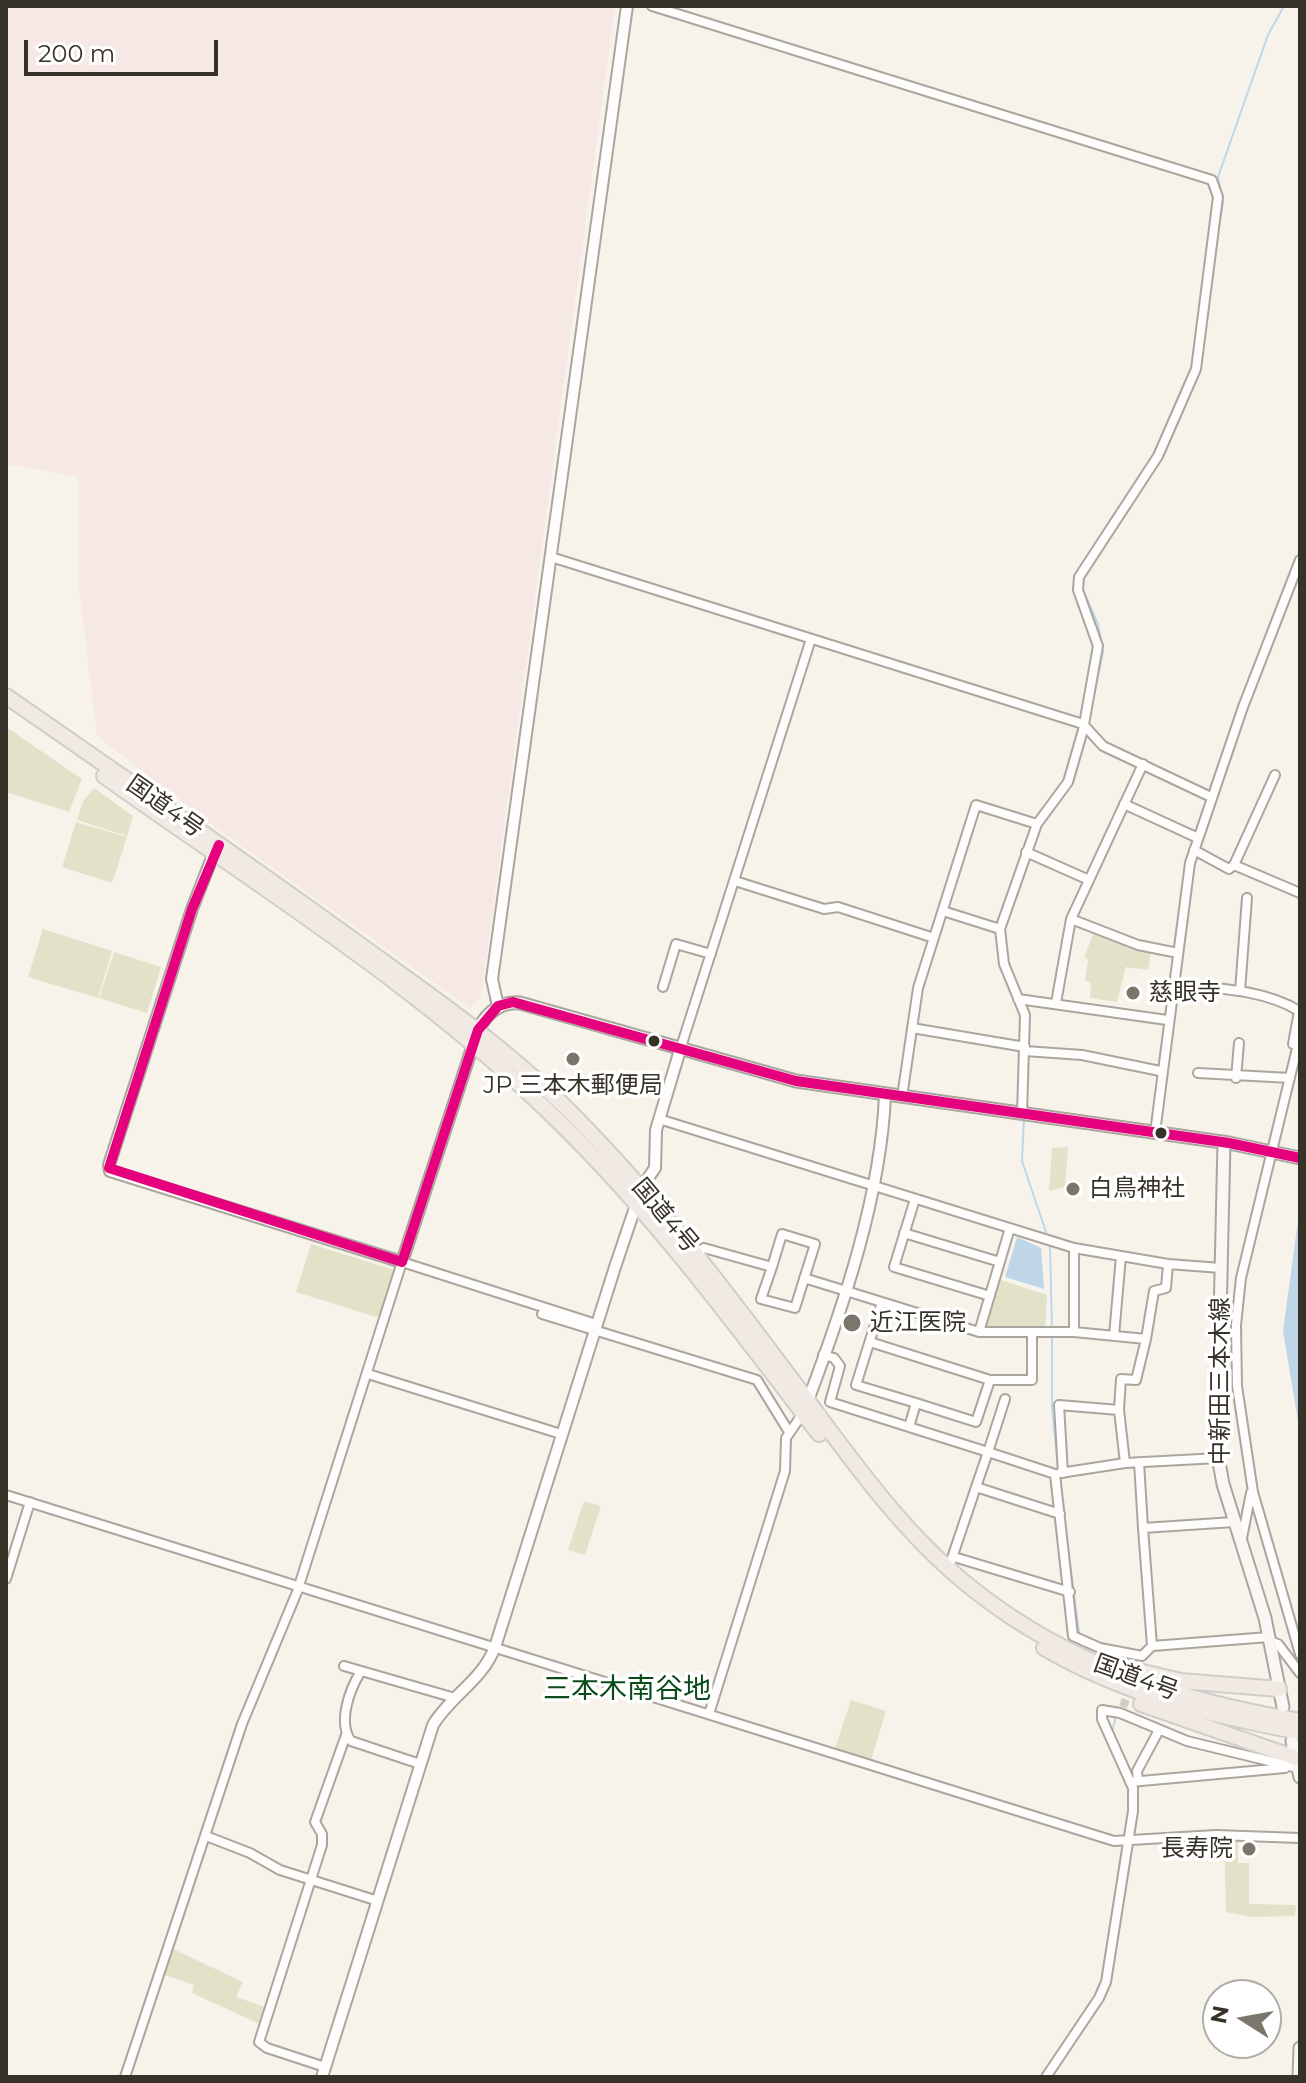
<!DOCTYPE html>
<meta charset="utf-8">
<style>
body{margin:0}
#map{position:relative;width:1306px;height:2083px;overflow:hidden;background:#f7f3eb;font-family:Montserrat,sans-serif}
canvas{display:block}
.frame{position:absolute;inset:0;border:8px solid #373227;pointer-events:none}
.north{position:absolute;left:1202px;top:1979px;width:80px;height:80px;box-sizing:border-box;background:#fff;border:2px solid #afada9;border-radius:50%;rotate:281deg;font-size:22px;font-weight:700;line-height:32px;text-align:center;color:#373227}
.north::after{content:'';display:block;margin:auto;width:28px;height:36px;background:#7a766c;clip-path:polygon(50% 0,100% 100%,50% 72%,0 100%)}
.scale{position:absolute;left:24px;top:40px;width:194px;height:36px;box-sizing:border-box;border:4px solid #373227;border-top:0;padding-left:10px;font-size:24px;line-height:28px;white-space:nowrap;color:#373227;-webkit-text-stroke:6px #fff;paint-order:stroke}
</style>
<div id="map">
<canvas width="1306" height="2083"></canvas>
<div class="frame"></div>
<div class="north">N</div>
<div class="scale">200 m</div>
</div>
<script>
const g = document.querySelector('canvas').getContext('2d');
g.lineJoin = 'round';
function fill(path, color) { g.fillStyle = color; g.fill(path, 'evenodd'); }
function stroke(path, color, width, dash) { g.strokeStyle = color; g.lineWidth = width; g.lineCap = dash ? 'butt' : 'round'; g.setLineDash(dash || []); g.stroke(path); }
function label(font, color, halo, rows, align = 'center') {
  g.font = font + ' Montserrat,"Noto Sans JP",sans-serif'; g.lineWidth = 7; g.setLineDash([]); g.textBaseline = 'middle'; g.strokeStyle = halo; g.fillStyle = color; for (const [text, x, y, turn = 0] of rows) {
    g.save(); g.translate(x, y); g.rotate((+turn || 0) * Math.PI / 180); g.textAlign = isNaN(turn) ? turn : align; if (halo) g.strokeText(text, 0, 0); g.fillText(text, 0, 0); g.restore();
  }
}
fill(new Path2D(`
 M 6,6 L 615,6 L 481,997 L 470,1008 L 223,833 L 97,736 L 79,589 L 78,477 L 6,464 Z`), '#f6e8e5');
fill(new Path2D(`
 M 6,727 L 82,779 L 69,812 L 6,792 Z
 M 94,788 L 133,816 L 127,836 L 77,820 L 83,801 Z
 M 76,822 L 127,837 L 112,883 L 62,867 Z
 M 43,929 L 112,951 L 98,998 L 28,977 Z
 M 1095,930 L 1151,951 L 1148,970 L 1126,967 L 1117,1002 L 1090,998 L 1091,983 L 1085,980 L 1088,960 L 1084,957 Z
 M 114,952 L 161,967 L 147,1013 L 99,998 Z
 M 1068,1147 L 1065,1187 L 1049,1191 L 1052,1148 Z
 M 311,1244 L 394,1270 L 381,1314 L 376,1317 L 296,1292 Z
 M 998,1279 L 1047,1295 L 1045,1329 L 983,1328 Z
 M 584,1501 L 601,1506 L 585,1555 L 568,1550 Z
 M 851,1700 L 886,1711 L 871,1760 L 835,1749 Z
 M 1238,1838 L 1238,1863 L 1249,1863 L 1249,1904 L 1296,1905 L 1295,1916 L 1252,1917 L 1226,1912 L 1224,1839 Z
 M 169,1947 L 243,1982 L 236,1997 L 268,2008 L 262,2025 L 192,1993 L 194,1985 L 159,1973 Z`), '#e1e2c8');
fill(new Path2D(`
 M 1300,1206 L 1300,1433 L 1283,1331 Z
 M 1017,1237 L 1041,1248 L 1044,1289 L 1005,1277 Z`), '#bed6e8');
stroke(new Path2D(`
 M 1217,235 L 1223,203 L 1218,177 L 1268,35 L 1284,6
 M 1199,373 L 1209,297
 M 1082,581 L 1161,459 L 1177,423
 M 1082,588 L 1098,624 L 1103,652 L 1088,724
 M 1059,802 L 1073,780 L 1085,739
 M 1024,1118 L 1022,1161 L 1047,1235
 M 1050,1245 L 1052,1331
 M 1052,1337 L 1052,1407 L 1058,1470
 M 1063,1509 L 1079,1633
 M 1112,1732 L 1116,1716
 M 1110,1981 L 1119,1928
 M 1051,2077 L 1108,1987`), '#bed6e8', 2);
stroke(new Path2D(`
 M 1123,1707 L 1131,1686`), '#d1ccc4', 8, [8, 4]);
const minor = new Path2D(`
 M 652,6 L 1212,180 L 1218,197 L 1196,369 L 1158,456 L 1079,577 L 1078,590 L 1098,646 L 1083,730 L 1068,782 L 1037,824 L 1000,929 L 1004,964 L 1025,1015 L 1022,1114
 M 551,557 L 1083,724 L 1103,746 L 1211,797
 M 1124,804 L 1198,838
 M 1194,850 L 1229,869 L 1234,865 L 1300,893
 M 1026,852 L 1089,880
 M 1234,865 L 1275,775
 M 735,881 L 824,909 L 838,907 L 934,938
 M 943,911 L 1000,929
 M 1071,919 L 1138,945 L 1178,953
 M 1173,984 C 1213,988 1264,989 1299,1011 L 1293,1044
 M 663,987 L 676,944 L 711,954
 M 1240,991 L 1247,898
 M 1018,999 L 1167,1020
 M 1056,1003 L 1071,919 L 1143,764
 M 912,1028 L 1025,1047
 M 1300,1036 L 1241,1278 L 1236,1325 L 1237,1386 L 1253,1492 L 1300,1654
 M 680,1050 L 811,639
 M 1025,1051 L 1082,1055 L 1160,1071
 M 1198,1073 L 1290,1078
 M 1236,1078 L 1239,1043
 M 902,1097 L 918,988 L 976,805 L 1037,824
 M 659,1119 L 1074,1248 L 1168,1264 L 1221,1268
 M 1155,1133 L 1190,863 L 1243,707 L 1300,560
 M 915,1199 L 894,1267 L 990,1296
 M 904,1233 L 1000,1262
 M 697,1253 L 704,1248 L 772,1267 L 761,1299 L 795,1308 L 815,1244 L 782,1234 L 772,1267
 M 804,1278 L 979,1332 L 1074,1332 L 1146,1339 L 1136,1380 L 1121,1379 L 1119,1410 L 1059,1405 L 1063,1473
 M 882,1302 L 856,1385 L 916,1403
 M 542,1314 L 757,1380 L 789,1432
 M 979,1332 L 1010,1228
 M 1074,1332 L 1074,1248
 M 1114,1336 L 1121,1256
 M 1146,1339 L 1154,1291 L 1166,1288 L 1168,1264
 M 870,1342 L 990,1380
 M 823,1355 L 834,1358 L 840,1366 L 830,1402 L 988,1452 L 1005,1399
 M 368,1374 L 561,1434
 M 1119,1410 L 1125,1463
 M 909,1427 L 916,1403 L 976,1422 L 990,1380 L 1032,1380 L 1032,1332
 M 1139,1462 L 1143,1528
 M 1060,1473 L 1125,1463 L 1219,1458
 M 6,1495 L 1114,1841 L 1216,1835 L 1300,1838
 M 1060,1514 L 976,1487 L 988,1452 L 1055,1474 L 1073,1636 L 1100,1648 L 1142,1656 L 1152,1646 L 1143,1528 L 1234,1522
 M 1242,1538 L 1251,1493
 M 954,1557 L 1070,1592
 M 951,1561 L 976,1487
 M 6,1579 L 30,1502
 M 1270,1641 L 1278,1644 L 1300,1673
 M 1152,1646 L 1269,1637
 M 344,1666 L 455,1698
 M 361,1671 C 350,1689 337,1722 351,1741 L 420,1764
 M 709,1714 L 785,1471 L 786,1438 L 803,1413
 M 1138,1780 L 1137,1771 L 1158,1732
 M 1130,1782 L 1285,1768
 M 206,1836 L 250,1853 L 280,1870 L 378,1901
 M 325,2067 L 267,2048 L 259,2042 L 322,1845 L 322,1834 L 315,1822 L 346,1735
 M 125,2077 L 242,1724 L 297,1592 L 402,1262 L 596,1324
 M 1046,2077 L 1099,1998 L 1106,1982 L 1133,1811 L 1133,1788 L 1102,1719 L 1102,1710 L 1120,1713 L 1187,1741 L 1298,1768`);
const tertiary = new Path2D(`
 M 215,850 L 192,909 L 109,1165 L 110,1171 L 402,1262 L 473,1045
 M 498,1006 L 492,979 L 627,6
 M 807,1403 C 843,1308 881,1196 885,1095
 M 322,2077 L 433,1725 C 451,1695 482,1681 495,1647 L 615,1267 L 642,1187 L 655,1168 L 656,1130 L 680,1050`);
const secondary = new Path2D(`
 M 475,1038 C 482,1017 497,1001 520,1003 L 796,1081 L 1229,1143 L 1300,1158
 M 1224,1142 L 1217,1451 L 1223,1484 L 1265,1618 L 1283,1707
 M 1292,1741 L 1300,1777
 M 1299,2077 L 1300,2048`);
const trunk = new Path2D(`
 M 6,696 C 124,778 243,860 359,944 C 428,994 498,1042 559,1101 C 646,1186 719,1282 792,1380 C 848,1454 900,1532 974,1590 C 1070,1666 1181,1701 1300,1721
 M 104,776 C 258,886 425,989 560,1123 C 657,1218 737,1327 819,1434
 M 1044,1648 C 1125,1695 1209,1715 1300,1732
 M 1126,1668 L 1181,1681 L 1279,1689
 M 1141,1704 L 1296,1758`);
stroke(minor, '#aaa69e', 12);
stroke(tertiary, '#aaa69e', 14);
stroke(secondary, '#aaa69e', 15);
stroke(trunk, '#d0cec8', 18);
stroke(minor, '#fefdfc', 8);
stroke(tertiary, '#fefdfc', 10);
stroke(secondary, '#f9f6f4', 11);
stroke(trunk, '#f1eae4', 14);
stroke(new Path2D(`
 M 219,845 L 192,909 L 109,1168 L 402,1262 L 478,1030 L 498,1006 L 513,1002 L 796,1081 L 1229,1143 L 1300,1158`), '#e5007d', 10);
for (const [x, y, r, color] of [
 [1133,993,8,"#7a766c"],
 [654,1041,7,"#373227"],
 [573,1059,8,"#7a766c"],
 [1161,1133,7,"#373227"],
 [1073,1189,8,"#7a766c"],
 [852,1323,10,"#7a766c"],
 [1249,1849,8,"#7a766c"]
]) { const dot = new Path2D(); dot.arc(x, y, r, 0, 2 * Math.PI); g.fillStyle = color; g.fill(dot); stroke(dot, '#fff', 3); }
label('24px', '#373227', '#fff', [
 ["国道4号",165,807,35],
 ["国道4号",665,1216,50],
 ["中新田三本木線",1221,1381,-90],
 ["国道4号",1136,1678,20]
]);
label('24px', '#373227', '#fff', [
 ["慈眼寺",1149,993],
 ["JP 三本木郵便局",573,1086,"center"],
 ["白鳥神社",1089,1189],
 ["近江医院",870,1323],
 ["長寿院",1233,1849,"right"]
], 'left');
label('28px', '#0b4a19', '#fff', [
 ["三本木南谷地",627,1690]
]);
</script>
